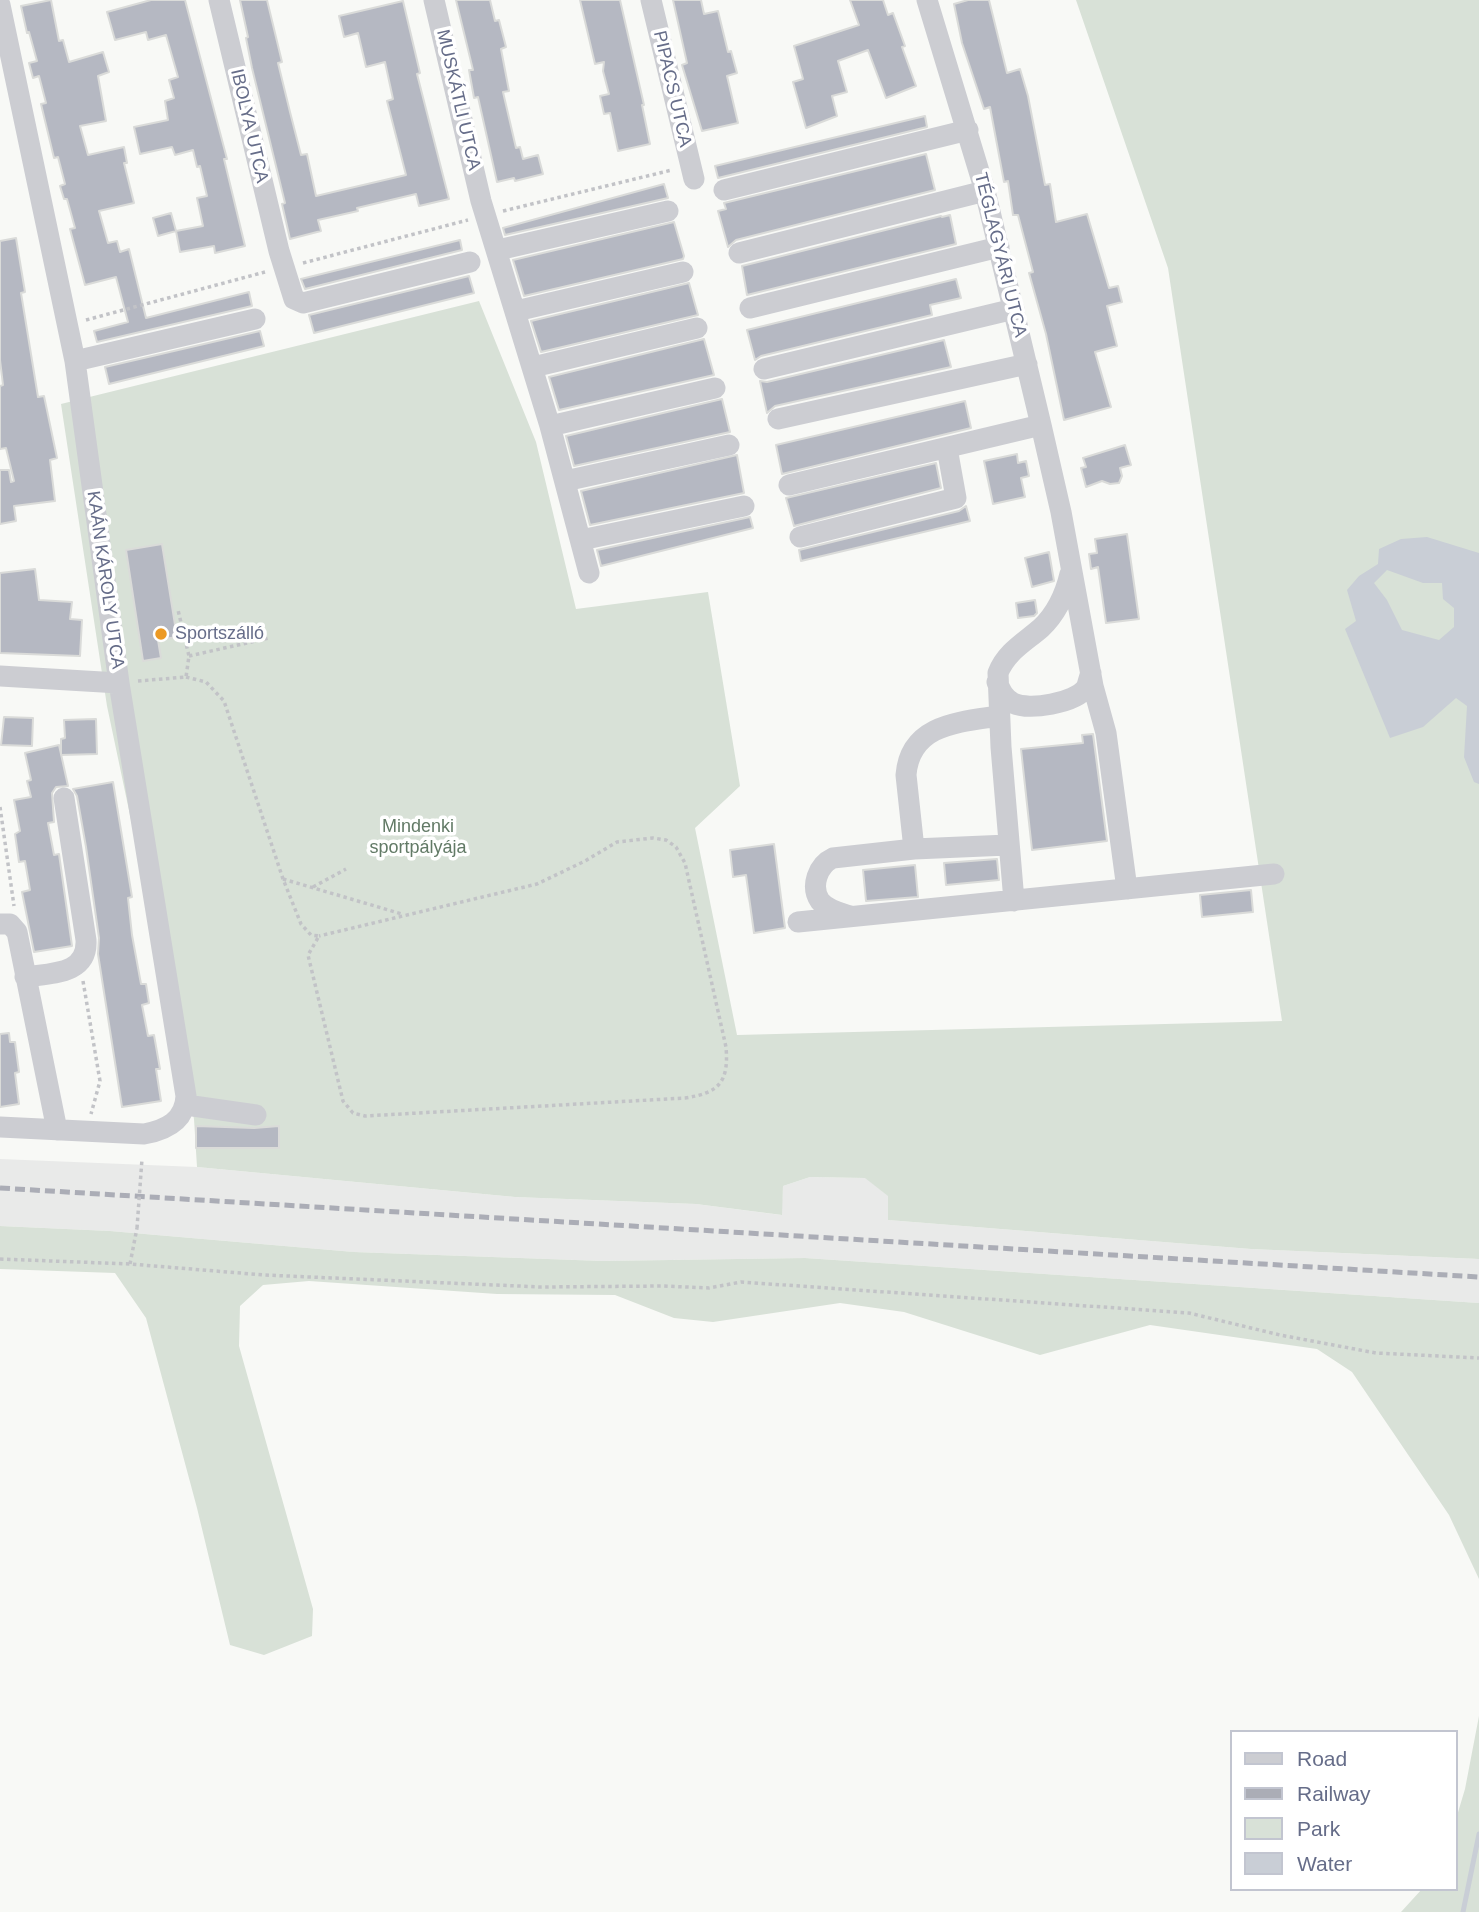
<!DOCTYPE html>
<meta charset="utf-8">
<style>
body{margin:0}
#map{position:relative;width:1479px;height:1912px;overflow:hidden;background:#f8f9f6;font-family:Helvetica,sans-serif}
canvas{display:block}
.legend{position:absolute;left:1230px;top:1730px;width:228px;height:161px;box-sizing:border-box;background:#fff;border:2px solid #c2c5d0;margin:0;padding:9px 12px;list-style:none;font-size:21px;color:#666d89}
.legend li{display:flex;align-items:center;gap:14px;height:35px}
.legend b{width:35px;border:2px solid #c2c5d0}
</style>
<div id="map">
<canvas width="1479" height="1912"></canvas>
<ul class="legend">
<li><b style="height:9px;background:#cccdd2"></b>Road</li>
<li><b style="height:9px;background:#abadb6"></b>Railway</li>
<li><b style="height:19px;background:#d8e1d7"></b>Park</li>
<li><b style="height:19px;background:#c9ced6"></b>Water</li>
</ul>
</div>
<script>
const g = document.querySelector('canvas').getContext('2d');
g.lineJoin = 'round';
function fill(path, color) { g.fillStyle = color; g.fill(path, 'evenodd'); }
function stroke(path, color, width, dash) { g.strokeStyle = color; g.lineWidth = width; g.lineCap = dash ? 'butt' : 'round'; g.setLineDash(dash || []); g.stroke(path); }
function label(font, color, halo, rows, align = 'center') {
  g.font = font + ' Helvetica,sans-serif'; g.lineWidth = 7; g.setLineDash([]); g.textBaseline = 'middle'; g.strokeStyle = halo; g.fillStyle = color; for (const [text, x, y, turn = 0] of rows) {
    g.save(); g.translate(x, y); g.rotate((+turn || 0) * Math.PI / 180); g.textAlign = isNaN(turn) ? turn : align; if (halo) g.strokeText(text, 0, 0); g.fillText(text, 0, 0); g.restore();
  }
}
fill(new Path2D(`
 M 0,1159 L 197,1167 L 515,1197 L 696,1204 L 781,1215 L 783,1186 L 810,1177 L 866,1178 L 889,1196 L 888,1220 L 1251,1249 L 1479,1259 L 1479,1303 L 805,1258 L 603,1261 L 354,1252 L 110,1231 L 0,1226 Z`), '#e9eae9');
fill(new Path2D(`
 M 1076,0 L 1479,0 L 1479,1259 L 1251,1249 L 888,1220 L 888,1196 L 865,1178 L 810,1177 L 783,1186 L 782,1215 L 696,1204 L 515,1197 L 197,1167 L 194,1119 L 107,706 L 61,404 L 479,301 L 536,442 L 576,609 L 708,592 L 740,786 L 695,828 L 737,1035 L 1282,1021 L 1168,268 Z
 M 0,1226 L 110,1231 L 354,1252 L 603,1261 L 805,1258 L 1479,1303 L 1479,1579 L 1449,1515 L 1352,1372 L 1317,1349 L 1150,1325 L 1040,1355 L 904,1312 L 840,1303 L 713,1322 L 674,1318 L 615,1295 L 497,1294 L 309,1281 L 263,1285 L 240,1306 L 239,1346 L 313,1609 L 312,1636 L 264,1655 L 230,1645 L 197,1508 L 146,1318 L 115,1273 L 0,1269 Z
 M 1479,1716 L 1479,1912 L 1401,1912 L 1422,1889 L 1456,1889 L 1456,1819 L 1465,1789 Z`), '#d8e1d7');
fill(new Path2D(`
 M 1427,537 L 1479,553 L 1479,784 L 1474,782 L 1464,757 L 1467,706 L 1456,698 L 1423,727 L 1390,738 L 1345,629 L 1356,621 L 1347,590 L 1359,576 L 1378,564 L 1379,549 L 1401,539 ZM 1387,570 L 1423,583 L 1442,583 L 1443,599 L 1454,608 L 1454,627 L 1439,640 L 1402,630 L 1387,600 L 1374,583 Z`), '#c9ced6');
stroke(new Path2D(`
 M 1463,1912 L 1479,1834`), '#c9ced6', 5);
const building = new Path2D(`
 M 51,0 L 59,41 L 63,40 L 69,62 L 103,52 L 109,72 L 98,76 L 106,121 L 80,126 L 88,155 L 124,147 L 127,163 L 124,163 L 134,203 L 99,211 L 108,243 L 117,241 L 120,252 L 129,249 L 146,318 L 249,292 L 252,306 L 97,342 L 94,331 L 128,322 L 116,277 L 85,285 L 70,229 L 75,228 L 67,199 L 64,199 L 60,186 L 65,184 L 58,157 L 54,158 L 41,104 L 46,103 L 39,76 L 33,78 L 29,63 L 37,61 L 29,32 L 27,33 L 21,6 Z
 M 151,0 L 185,0 L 227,159 L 224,159 L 245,246 L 215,253 L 214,246 L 180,252 L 176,231 L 203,226 L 197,198 L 207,196 L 200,166 L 197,167 L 193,150 L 175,155 L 172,147 L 140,154 L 134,127 L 168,120 L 165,101 L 174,98 L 169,80 L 178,77 L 166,35 L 148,40 L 146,32 L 115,40 L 107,12 Z
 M 240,0 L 267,0 L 282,62 L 278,63 L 290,112 L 301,155 L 307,154 L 316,196 L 406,175 L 387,101 L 393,99 L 385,62 L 366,67 L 358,33 L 344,37 L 339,16 L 403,1 L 420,73 L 417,74 L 449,199 L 419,206 L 416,194 L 357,208 L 358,211 L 318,220 L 321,231 L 290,239 L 282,204 L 285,203 L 252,68 L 246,38 L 248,37 Z
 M 456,0 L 490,0 L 495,21 L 499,20 L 506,47 L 501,49 L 509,91 L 503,92 L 516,148 L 520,147 L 523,159 L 538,155 L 543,174 L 515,181 L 514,178 L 497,182 L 478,97 L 474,98 L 469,70 L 473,70 Z
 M 580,0 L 620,0 L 644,105 L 642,105 L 650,144 L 618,151 L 610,113 L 604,114 L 600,96 L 609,94 L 603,71 L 604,62 L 595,64 Z
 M 673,0 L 701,0 L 704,14 L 718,11 L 728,52 L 731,51 L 737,73 L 727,76 L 738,123 L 702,131 L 682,65 L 687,63 Z
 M 850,0 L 883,0 L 888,15 L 893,13 L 905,46 L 902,47 L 916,86 L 886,98 L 868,50 L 838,61 L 847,92 L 832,96 L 837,116 L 806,128 L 793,82 L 803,79 L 794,46 L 859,25 Z
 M 968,0 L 989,0 L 1007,73 L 1020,69 L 1028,96 L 1045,185 L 1050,184 L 1056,222 L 1087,214 L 1109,288 L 1118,286 L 1122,302 L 1107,306 L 1117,346 L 1095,352 L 1111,407 L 1064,420 L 1046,334 L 1029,273 L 1033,272 L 1018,215 L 1013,215 L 1008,181 L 1004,182 L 990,107 L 984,109 L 962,43 L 954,4 Z
 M 925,116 L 927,127 L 718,178 L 715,166 Z
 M 926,154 L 935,190 L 736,240 L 728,247 L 718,211 L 726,209 L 724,203 Z
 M 664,184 L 668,198 L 505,235 L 503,228 Z
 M 171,213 L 176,231 L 158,236 L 153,218 Z
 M 950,215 L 956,244 L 747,295 L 742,266 L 941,216 L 942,217 Z
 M 674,222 L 684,256 L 683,259 L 524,296 L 513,260 Z
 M 16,238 L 25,292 L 21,293 L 38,397 L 44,396 L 57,458 L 50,460 L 55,501 L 14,506 L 16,521 L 0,524 L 0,470 L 9,470 L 11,482 L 14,481 L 6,448 L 0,449 L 0,386 L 3,385 L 0,360 L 0,241 Z
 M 460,240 L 462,250 L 305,289 L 301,279 Z
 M 469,276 L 474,293 L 314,333 L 309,315 Z
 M 956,279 L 961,298 L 930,305 L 932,315 L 761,356 L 755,360 L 747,330 Z
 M 689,283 L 698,315 L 541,352 L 531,321 Z
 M 260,331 L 264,346 L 109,384 L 105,367 Z
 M 704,339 L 714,375 L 559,410 L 549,377 Z
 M 944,340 L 951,367 L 775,406 L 767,413 L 760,381 L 767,382 Z
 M 722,399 L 730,432 L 574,466 L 566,436 Z
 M 965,401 L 971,428 L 782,474 L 776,445 Z
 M 1125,445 L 1131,465 L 1120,468 L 1122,476 L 1119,483 L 1110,484 L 1102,481 L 1086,487 L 1081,468 L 1086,467 L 1083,458 Z
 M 1017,454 L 1018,463 L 1026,461 L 1029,476 L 1021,478 L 1025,497 L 993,504 L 984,461 Z
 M 737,455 L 744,493 L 590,525 L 581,491 Z
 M 936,463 L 941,488 L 794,526 L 786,498 Z
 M 966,506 L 970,521 L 801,561 L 799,550 L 959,511 Z
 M 750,517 L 753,528 L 601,566 L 597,550 Z
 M 1127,534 L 1139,619 L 1106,623 L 1098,567 L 1091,569 L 1089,554 L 1097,553 L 1095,539 Z
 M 162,544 L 177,637 L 158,640 L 161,658 L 143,661 L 126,550 Z
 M 1049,552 L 1054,581 L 1032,587 L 1025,558 Z
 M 35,569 L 39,600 L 72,602 L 70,619 L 82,620 L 80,656 L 0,653 L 0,573 Z
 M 1035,600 L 1037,613 L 1034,616 L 1018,618 L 1016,603 Z
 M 4,717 L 33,718 L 32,746 L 1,745 Z
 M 96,719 L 97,754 L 61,755 L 61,739 L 65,738 L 64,720 Z
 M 1093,734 L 1107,841 L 1032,850 L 1021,749 L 1083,743 L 1082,735 Z
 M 59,745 L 68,786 L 56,787 L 52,793 L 54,822 L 48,823 L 54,855 L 59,854 L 72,946 L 34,952 L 22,892 L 30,890 L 25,861 L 19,862 L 15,834 L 20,831 L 14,800 L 31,797 L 27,781 L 31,780 L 25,753 Z
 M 113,782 L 132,897 L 128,898 L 132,935 L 141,984 L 146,984 L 149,1003 L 142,1005 L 148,1036 L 154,1035 L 160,1069 L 156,1069 L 161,1101 L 122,1107 L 98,954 L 99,938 L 86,847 L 77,796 L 73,789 Z
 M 774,844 L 785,928 L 754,933 L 746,875 L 733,877 L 730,850 Z
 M 997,859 L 999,880 L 946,885 L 944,863 Z
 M 915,865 L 918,897 L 866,901 L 863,870 Z
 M 1251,890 L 1253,912 L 1202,917 L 1200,895 Z
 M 9,1033 L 10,1042 L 15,1042 L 19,1072 L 15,1073 L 19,1104 L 0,1107 L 0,1034 Z
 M 196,1126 L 254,1128 L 279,1126 L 279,1148 L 196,1148 Z`);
fill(building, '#b5b8c2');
stroke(building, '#dadbd9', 2);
stroke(new Path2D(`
 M 503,211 L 672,170
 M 303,263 L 468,220
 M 86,320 L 265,272
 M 189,656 L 269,638
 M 186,677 L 206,682 L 224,701 L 283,879 L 301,924 L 311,935 L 319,936 L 308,955 L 343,1101 L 353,1113 L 365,1116 L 685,1098 C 719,1093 729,1082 726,1047 L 685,863 L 676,847 L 666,840 L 653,838 L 617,842 L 585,861 L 537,884 L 319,936
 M 138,681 L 186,677 L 189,656 L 178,610
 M 0,807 L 14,906
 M 283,879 L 402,914
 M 313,887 L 346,869
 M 83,981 L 100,1081 L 91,1114
 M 0,1259 L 130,1264 L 264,1275 L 541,1287 L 664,1286 L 709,1288 L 741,1282 L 1189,1313 L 1280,1335 L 1376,1353 L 1479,1358
 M 130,1264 L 137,1228`), '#c2c3c7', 3.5, [3.5, 3.5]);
stroke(new Path2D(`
 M 219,0 L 279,251 L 294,299 L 303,303 L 470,262
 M 434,0 L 481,201 L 550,426 L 589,573
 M 651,0 L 694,179
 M 927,0 L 985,191 L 1041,425 L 1061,512 L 1093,686 L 1106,733 L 1127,889
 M 0,5 L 75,361 L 119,683 L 186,1096 C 185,1121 166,1130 144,1134 L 0,1127
 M 724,190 L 968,130
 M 498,250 L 668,211
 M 739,253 L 985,191
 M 750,308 L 999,247
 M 516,311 L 683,272
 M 75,361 L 255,319
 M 533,367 L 697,328
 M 764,369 L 1014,309
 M 778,419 L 1027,364
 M 550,426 L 715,388
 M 565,481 L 729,445
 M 789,485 L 1041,425
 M 800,537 L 956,498 L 947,448
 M 581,540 L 744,506
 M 0,676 L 119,683
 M 997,682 C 1001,691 1004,698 1013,703 C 1029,711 1075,703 1086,688 C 1088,684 1089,677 1091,673
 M 914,849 L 906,775 C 910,724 959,722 999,716
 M 1014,901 L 1001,747 L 998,673 C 1006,652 1025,642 1041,628 C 1057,613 1065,595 1070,574
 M 850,916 C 840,913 827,910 820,901 C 810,886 818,865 833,858 L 914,849 L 1008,845
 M 798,922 L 1274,874
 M 0,924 L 10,924 L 17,932 L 57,1130
 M 25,977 C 51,973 88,975 86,940 L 64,798
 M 186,1105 L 256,1115`), '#cccdd2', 21);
stroke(new Path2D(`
 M 0,1188 L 1479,1277`), '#abadb6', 5, [10, 5]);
stroke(new Path2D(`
 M 137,1228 L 142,1159`), '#c2c3c7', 3.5, [3.5, 3.5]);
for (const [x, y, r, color] of [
 [161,634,7,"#ec9923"]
]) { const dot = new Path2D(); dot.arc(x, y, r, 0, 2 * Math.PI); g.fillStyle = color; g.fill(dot); stroke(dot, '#fff', 2.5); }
label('18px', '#666d89', '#fff', [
 ["PIPACS UTCA",672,89,77],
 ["MUSKÁTLI UTCA",458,100,77],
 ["IBOLYA UTCA",249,126,77],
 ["TÉGLAGYÁRI UTCA",1000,255,76],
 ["KAÁN KÁROLY UTCA",105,580,82]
]);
label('18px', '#666d89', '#fff', [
 ["Sportszálló",175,634]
], 'left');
label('18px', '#627a66', '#fff', [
 ["Mindenki",418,827],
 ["sportpályája",418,848]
]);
</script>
